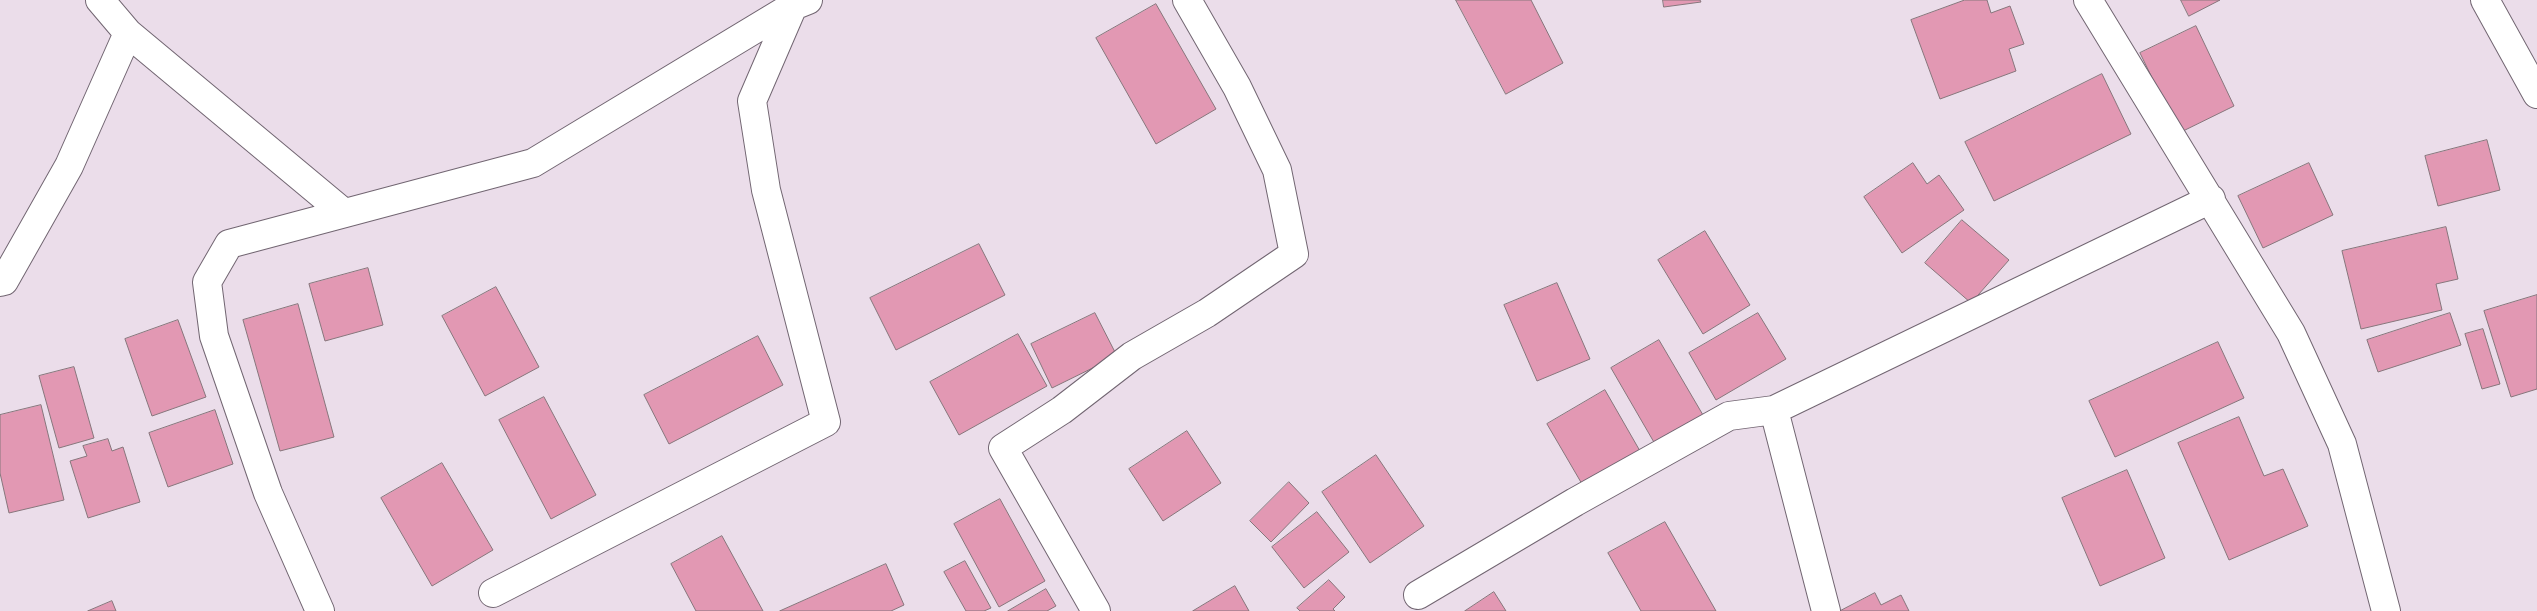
<!DOCTYPE html>
<style>
body{margin:0}
canvas{display:block;background:#ebddea}
</style>
<canvas width="2537" height="611"></canvas>
<script>
const g = document.querySelector('canvas').getContext('2d');
g.lineJoin = 'round';
function fill(path, color) { g.fillStyle = color; g.fill(path, 'evenodd'); }
function stroke(path, color, width, dash) { g.strokeStyle = color; g.lineWidth = width; g.lineCap = dash ? 'butt' : 'round'; g.setLineDash(dash || []); g.stroke(path); }
const building = new Path2D(`
 M 1456,0 L 1531,0 L 1563,63 L 1506,94 Z
 M 1663,0 L 1700,0 L 1701,2 L 1664,7 Z
 M 1965,0 L 1987,0 L 1991,13 L 2010,6 L 2024,44 L 2009,49 L 2016,71 L 1940,99 L 1911,20 Z
 M 2181,0 L 2220,0 L 2189,16 Z
 M 1156,4 L 1216,109 L 1156,144 L 1096,38 Z
 M 2196,26 L 2234,106 L 2179,133 L 2140,53 Z
 M 2102,74 L 2131,134 L 1994,201 L 1965,142 Z
 M 2487,140 L 2500,190 L 2438,206 L 2425,156 Z
 M 1913,163 L 1927,184 L 1939,175 L 1964,210 L 1902,253 L 1864,197 Z
 M 2309,163 L 2333,215 L 2263,248 L 2238,196 Z
 M 1962,220 L 2009,260 L 1971,303 L 1925,263 Z
 M 2446,227 L 2458,279 L 2436,284 L 2442,310 L 2361,329 L 2342,251 Z
 M 1705,231 L 1750,305 L 1703,334 L 1658,260 Z
 M 979,244 L 1005,295 L 896,350 L 870,298 Z
 M 368,268 L 383,325 L 325,341 L 309,284 Z
 M 1557,283 L 1590,359 L 1537,381 L 1504,305 Z
 M 496,287 L 539,367 L 485,396 L 442,316 Z
 M 2537,295 L 2537,389 L 2511,397 L 2484,311 Z
 M 298,304 L 334,437 L 280,451 L 243,320 Z
 M 1095,313 L 1117,356 L 1052,388 L 1031,344 Z
 M 1758,313 L 1786,359 L 1716,400 L 1689,353 Z
 M 2450,313 L 2461,345 L 2378,372 L 2367,340 Z
 M 178,320 L 206,397 L 152,416 L 125,339 Z
 M 2483,329 L 2500,384 L 2482,389 L 2465,334 Z
 M 1018,334 L 1047,386 L 959,435 L 930,382 Z
 M 758,336 L 783,385 L 669,444 L 644,395 Z
 M 1659,340 L 1703,415 L 1655,444 L 1611,368 Z
 M 2218,342 L 2244,398 L 2115,457 L 2089,401 Z
 M 74,367 L 94,438 L 59,448 L 39,376 Z
 M 1605,390 L 1640,451 L 1582,484 L 1547,424 Z
 M 544,397 L 596,495 L 551,519 L 499,420 Z
 M 41,405 L 64,500 L 9,513 L 0,473 L 0,415 Z
 M 215,410 L 233,464 L 168,487 L 149,433 Z
 M 2239,417 L 2264,476 L 2283,469 L 2308,526 L 2229,560 L 2178,443 Z
 M 1187,431 L 1221,483 L 1163,521 L 1129,469 Z
 M 108,439 L 112,451 L 123,447 L 140,502 L 88,518 L 70,461 L 87,456 L 83,446 Z
 M 1376,455 L 1424,526 L 1370,563 L 1322,492 Z
 M 442,463 L 493,550 L 432,586 L 381,498 Z
 M 2127,470 L 2165,558 L 2100,586 L 2062,498 Z
 M 1289,482 L 1309,503 L 1271,542 L 1250,521 Z
 M 1000,499 L 1045,581 L 999,607 L 954,524 Z
 M 1317,512 L 1349,552 L 1304,588 L 1272,547 Z
 M 1665,522 L 1716,611 L 1641,611 L 1608,553 Z
 M 722,536 L 763,611 L 696,611 L 671,564 Z
 M 965,561 L 991,608 L 984,611 L 966,611 L 944,572 Z
 M 886,564 L 904,605 L 891,611 L 780,611 Z
 M 1329,580 L 1345,597 L 1333,609 L 1335,611 L 1300,611 L 1297,608 Z
 M 1235,586 L 1249,611 L 1193,611 Z
 M 1046,589 L 1056,606 L 1047,611 L 1008,611 Z
 M 1494,592 L 1506,611 L 1465,611 Z
 M 1875,593 L 1881,605 L 1901,595 L 1909,611 L 1840,611 Z
 M 112,601 L 116,611 L 88,611 Z`);
fill(building, '#e298b3');
stroke(building, '#87767c', 1);
const street = new Path2D(`
 M 100,0 L 128,33 L 344,213
 M 2088,0 L 2291,333 L 2342,444 L 2386,611
 M 2485,0 L 2537,94
 M 0,282 L 4,281 L 69,166 L 128,33
 M 1774,410 L 1826,611
 M 493,593 L 826,422 L 766,190 L 752,101 L 793,6
 M 1418,595 L 1575,502 L 1729,416 L 1774,410 L 2211,199
 M 320,611 L 268,493 L 214,336 L 207,282 L 229,244 L 533,163 L 793,6 L 808,0
 M 1096,611 L 1003,448 L 1062,410 L 1132,356 L 1207,313 L 1294,254 L 1277,170 L 1237,87 L 1187,0`);
stroke(street, '#726672', 30);
stroke(street, '#fff', 28);
</script>
